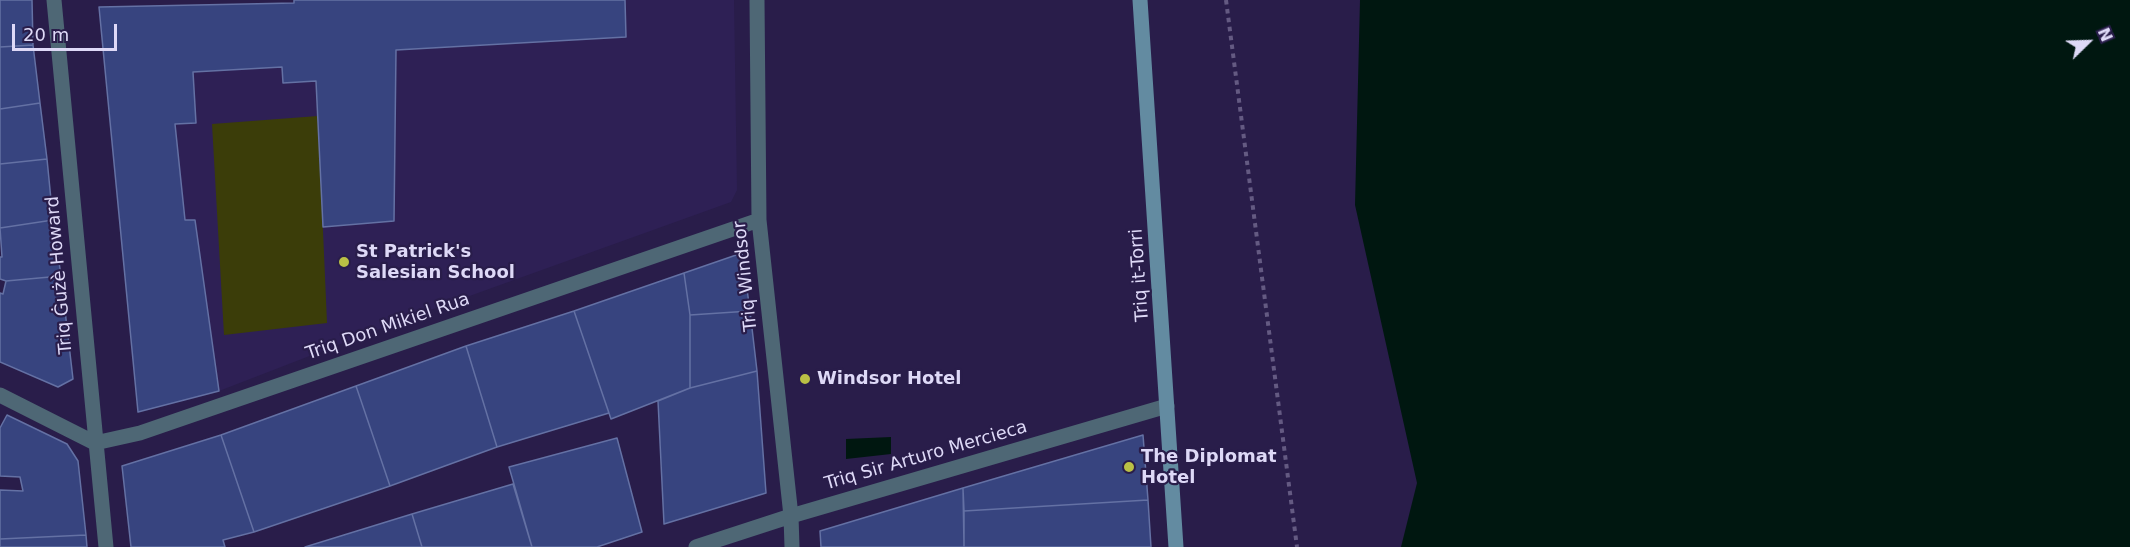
<!DOCTYPE html>
<meta charset="utf-8">
<style>
body{margin:0}
#map{position:relative;width:2130px;height:547px;overflow:hidden;background:#291d4a;font-family:"DejaVu Sans",sans-serif}
canvas{display:block}
.north{position:absolute;left:2058px;top:12px;width:60px;height:60px;-webkit-text-stroke:4px #291d4a;paint-order:stroke;rotate:67deg;font-size:16px;font-weight:700;line-height:24px;text-align:center;color:#ded9f7}
.north::after{content:'';display:block;margin:auto;width:21px;height:27px;background:#ded9f7;clip-path:polygon(50% 0,100% 100%,50% 72%,0 100%)}
.scale{position:absolute;left:12px;top:24px;width:105px;height:27px;box-sizing:border-box;border:3px solid #ded9f7;border-top:0;padding-left:8px;font-size:18px;line-height:21px;white-space:nowrap;color:#ded9f7;-webkit-text-stroke:4px #291d4a;paint-order:stroke}
</style>
<div id="map">
<canvas width="2130" height="547"></canvas>
<div class="north">N</div>
<div class="scale">20 m</div>
</div>
<script>
const g = document.querySelector('canvas').getContext('2d');
g.lineJoin = 'round';
function fill(path, color) { g.fillStyle = color; g.fill(path, 'evenodd'); }
function stroke(path, color, width, dash) { g.strokeStyle = color; g.lineWidth = width; g.lineCap = dash ? 'butt' : 'round'; g.setLineDash(dash || []); g.stroke(path); }
function label(font, color, halo, rows, align = 'center') {
  g.font = font + ' "DejaVu Sans",sans-serif'; g.lineWidth = 4.5; g.setLineDash([]); g.textBaseline = 'middle'; g.strokeStyle = halo; g.fillStyle = color; for (const [text, x, y, turn = 0] of rows) {
    g.save(); g.translate(x, y); g.rotate((+turn || 0) * Math.PI / 180); g.textAlign = isNaN(turn) ? turn : align; if (halo) g.strokeText(text, 0, 0); g.fillText(text, 0, 0); g.restore();
  }
}
fill(new Path2D(`
 M 294,0 L 734,0 L 737,190 L 731,202 L 400,321 L 219,391 L 138,412 L 99,7 L 293,3 Z`), '#2e2055');
fill(new Path2D(`
 M 318,116 L 327,323 L 224,335 L 212,124 Z`), '#3b3d09');
fill(new Path2D(`
 M 1360,0 L 2130,0 L 2130,547 L 1401,547 L 1417,483 L 1355,205 Z
 M 891,437 L 891,454 L 846,459 L 846,439 Z`), '#001710');
const building = new Path2D(`
 M 0,0 L 32,0 L 33,45 L 0,47 Z
 M 294,0 L 625,0 L 626,37 L 396,50 L 394,221 L 323,227 L 316,81 L 283,83 L 282,67 L 193,72 L 196,123 L 175,124 L 185,220 L 195,220 L 219,391 L 138,412 L 99,7 L 294,3 Z
 M 33,45 L 40,103 L 0,109 L 0,47 Z
 M 40,103 L 47,159 L 0,164 L 0,109 Z
 M 47,159 L 53,220 L 0,228 L 0,164 Z
 M 53,220 L 61,276 L 6,281 L 0,279 L 0,257 L 2,257 L 0,228 Z
 M 742,253 L 750,311 L 690,315 L 684,273 Z
 M 684,273 L 690,315 L 690,388 L 611,419 L 574,311 Z
 M 61,276 L 73,379 L 58,387 L 0,362 L 0,293 L 3,294 L 6,281 Z
 M 574,311 L 609,413 L 497,447 L 466,346 Z
 M 750,311 L 757,371 L 690,388 L 690,315 Z
 M 466,346 L 497,447 L 390,486 L 356,386 Z
 M 757,371 L 766,493 L 664,524 L 658,401 L 690,388 Z
 M 356,386 L 390,486 L 254,532 L 221,435 Z
 M 7,415 L 67,444 L 78,461 L 86,535 L 0,539 L 0,490 L 23,491 L 20,477 L 0,476 L 0,428 Z
 M 221,435 L 254,532 L 223,540 L 225,547 L 131,547 L 122,466 Z
 M 1143,435 L 1148,500 L 964,511 L 963,488 Z
 M 617,438 L 642,532 L 597,547 L 532,547 L 509,467 Z
 M 513,484 L 532,547 L 422,547 L 412,514 Z
 M 963,488 L 964,547 L 821,547 L 820,531 Z
 M 1148,500 L 1151,547 L 964,547 L 964,511 Z
 M 412,514 L 422,547 L 305,547 Z
 M 86,535 L 87,547 L 0,547 L 0,539 Z`);
fill(building, '#37447f');
stroke(building, '#6471a4', 1.5);
stroke(new Path2D(`
 M 1226,0 L 1297,547`), '#645a82', 4, [4.5, 4.5]);
stroke(new Path2D(`
 M 54,0 L 106,547
 M 757,0 L 759,220 L 791,516 L 792,547
 M 0,395 L 95,443
 M 95,443 L 140,433 L 759,220
 M 696,547 L 791,516 L 1167,406`), '#4e6775', 15);
stroke(new Path2D(`
 M 1140,0 L 1176,547`), '#638ba1', 15);
for (const [x, y, r, color] of [
 [344,262,6,"#bac045"],
 [805,379,6,"#bac045"],
 [1129,467,6,"#bac045"]
]) { const dot = new Path2D(); dot.arc(x, y, r, 0, 2 * Math.PI); g.fillStyle = color; g.fill(dot); stroke(dot, '#291d4a', 2); }
label('bold 18px', '#ded9f7', '#291d4a', [
 ["St Patrick's",356,252],
 ["Salesian School",356,273],
 ["Windsor Hotel",817,379],
 ["The Diplomat",1141,457],
 ["Hotel",1141,478]
], 'left');
label('18px', '#ded9f7', '#291d4a', [
 ["Triq Ġużè Howard",60,275,-95],
 ["Triq it-Torri",1140,275,-94],
 ["Triq Windsor",746,276,-96],
 ["Triq Don Mikiel Rua",388,327,-19],
 ["Triq Sir Arturo Mercieca",926,456,-16]
]);
</script>
